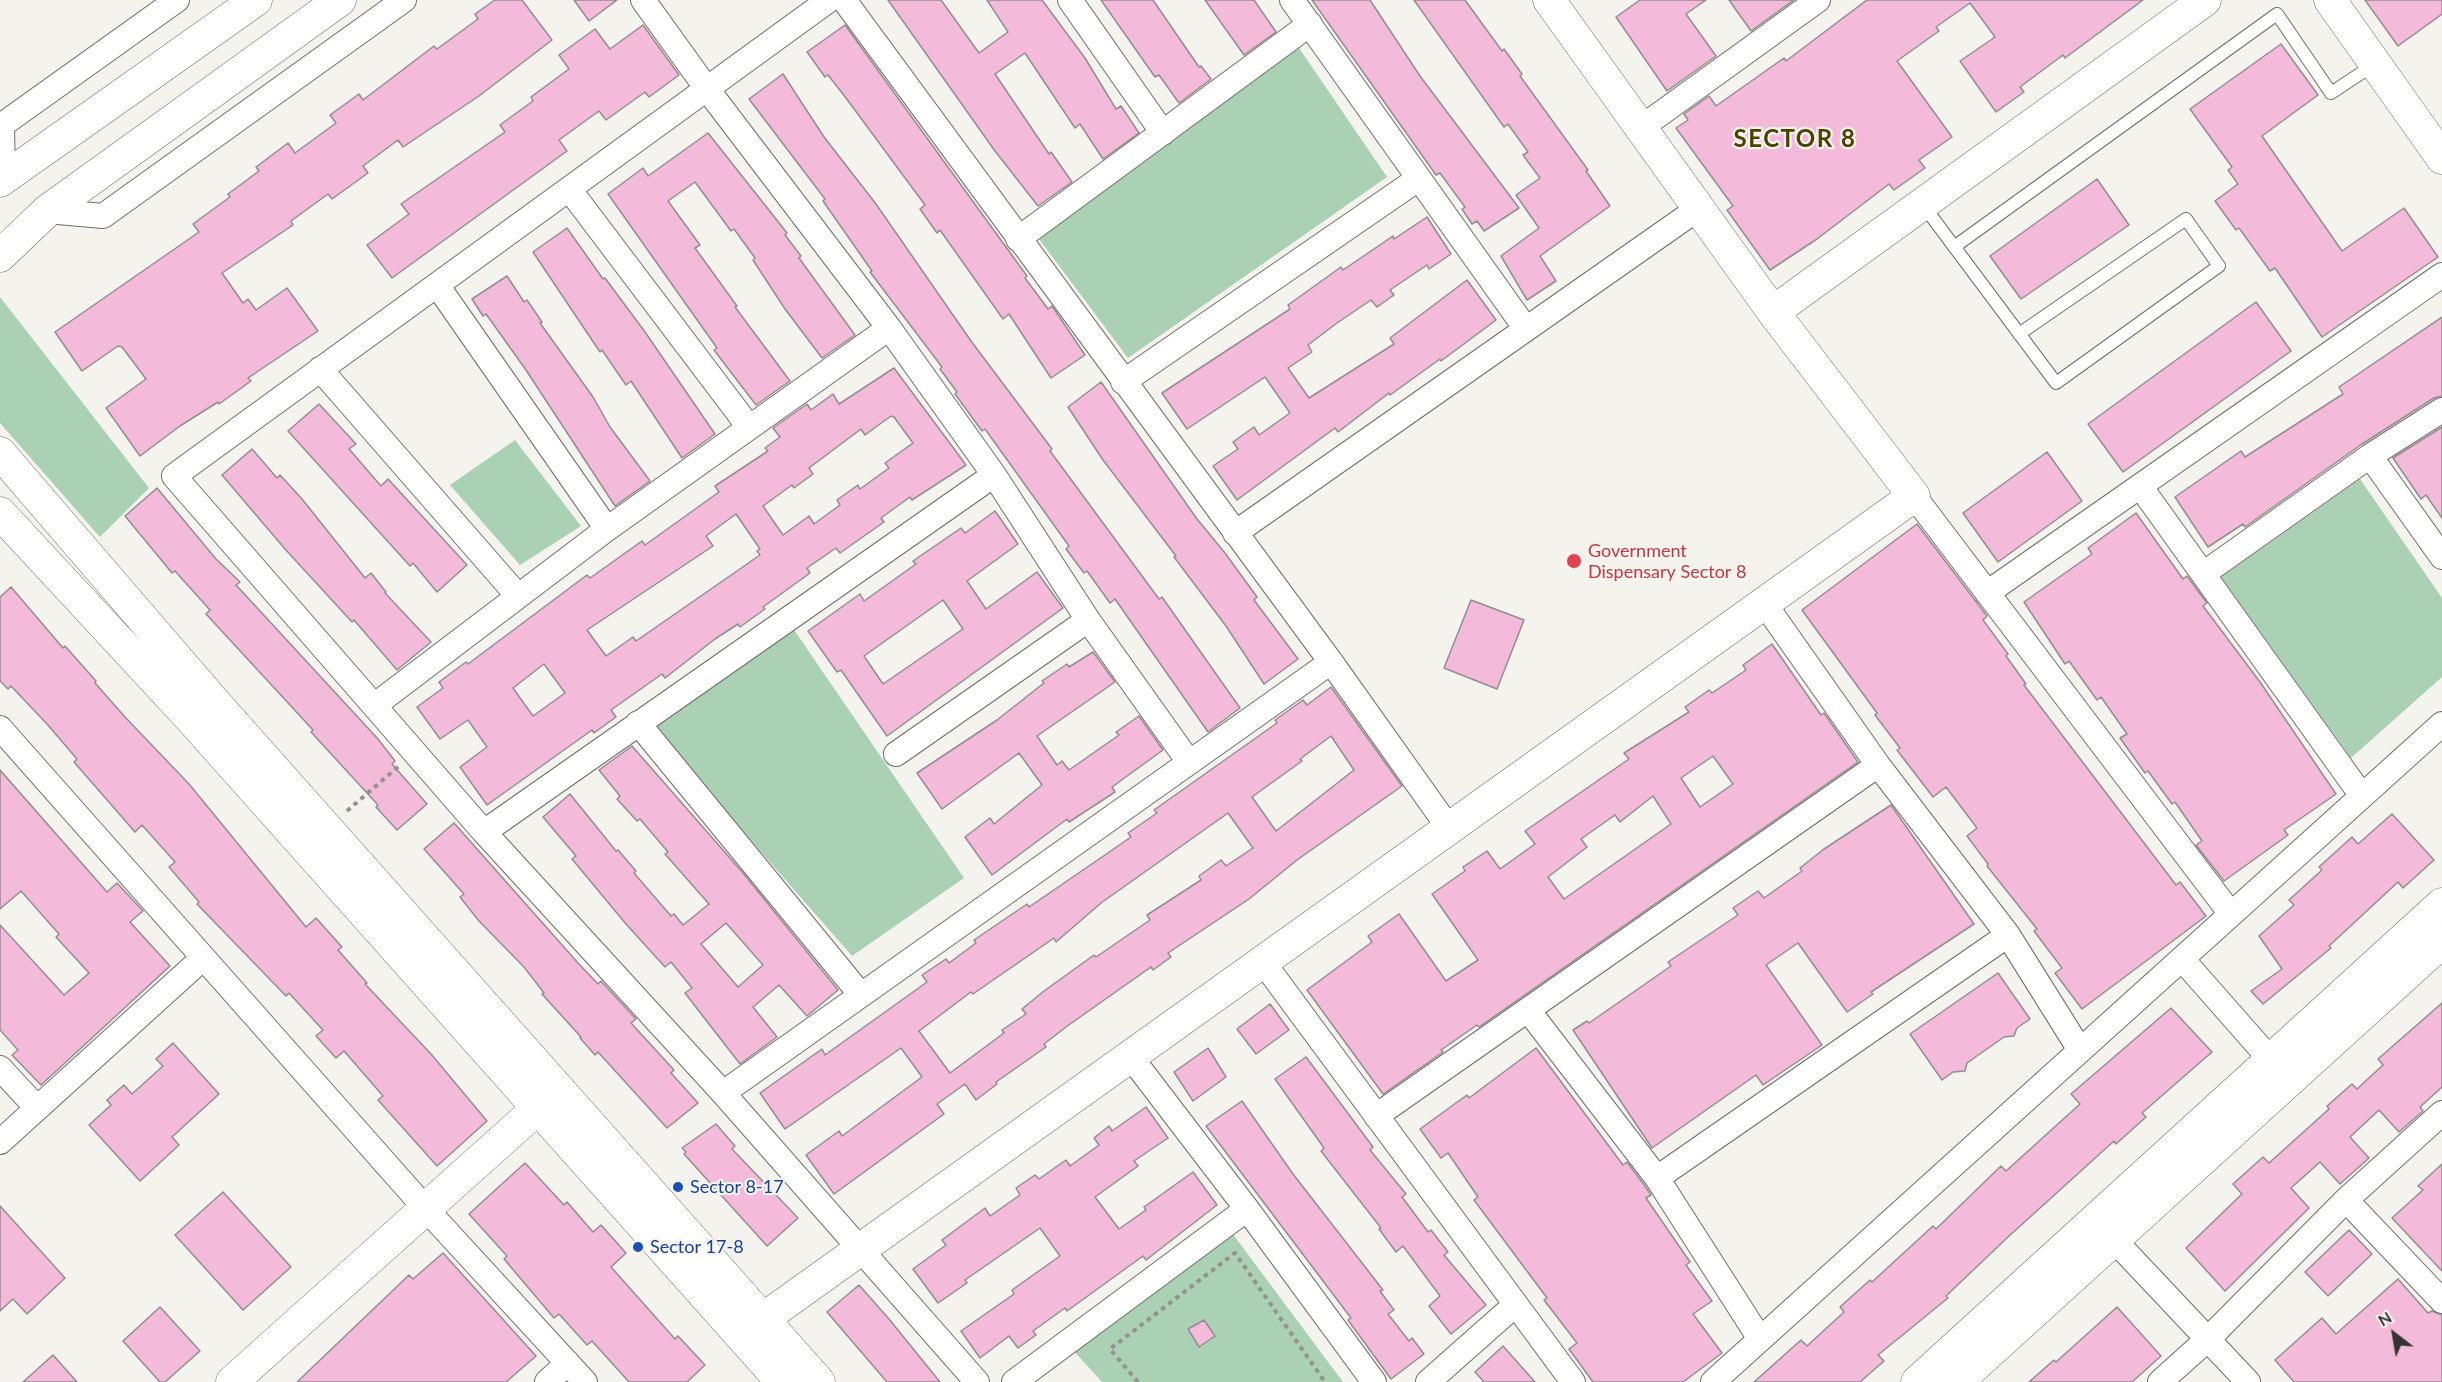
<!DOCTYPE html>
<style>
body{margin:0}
#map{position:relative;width:2442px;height:1382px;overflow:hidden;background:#f4f3ee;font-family:Lato,sans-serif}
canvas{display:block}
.north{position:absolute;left:2364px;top:1304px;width:60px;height:60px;-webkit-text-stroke:4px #f4f3ee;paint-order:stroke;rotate:329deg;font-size:16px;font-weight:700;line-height:24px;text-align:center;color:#353432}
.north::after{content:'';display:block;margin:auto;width:21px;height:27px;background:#353432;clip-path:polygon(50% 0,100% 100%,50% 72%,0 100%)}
</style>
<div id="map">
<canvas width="2442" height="1382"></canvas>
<div class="north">N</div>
</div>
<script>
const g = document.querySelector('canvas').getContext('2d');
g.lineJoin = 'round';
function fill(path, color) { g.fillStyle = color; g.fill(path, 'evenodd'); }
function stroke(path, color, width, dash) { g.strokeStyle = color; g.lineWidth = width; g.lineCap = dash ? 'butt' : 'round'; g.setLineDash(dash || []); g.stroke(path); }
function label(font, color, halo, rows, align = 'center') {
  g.font = font + ' Lato,sans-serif'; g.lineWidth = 4.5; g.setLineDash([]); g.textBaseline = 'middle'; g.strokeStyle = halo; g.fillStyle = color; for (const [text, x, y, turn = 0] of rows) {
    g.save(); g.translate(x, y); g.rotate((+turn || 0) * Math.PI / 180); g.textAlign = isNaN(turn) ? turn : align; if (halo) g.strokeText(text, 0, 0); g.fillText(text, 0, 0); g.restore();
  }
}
fill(new Path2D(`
 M 1299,48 L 1387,177 L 1128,358 L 1036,235 Z
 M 0,297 L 149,488 L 100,537 L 0,423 Z
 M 515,440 L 581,526 L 520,565 L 450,485 Z
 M 2360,479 L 2442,598 L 2442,677 L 2351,758 L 2221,577 Z
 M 790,624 L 964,878 L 852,956 L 650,725 Z
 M 1229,1229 L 1343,1382 L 1102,1382 L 1071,1348 Z`), '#abd1b5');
const building = new Path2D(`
 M 495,0 L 522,0 L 552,40 L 479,96 L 403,147 L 398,140 L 363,166 L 368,173 L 332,199 L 328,194 L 291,221 L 293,225 L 222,273 L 243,303 L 248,299 L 256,310 L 287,288 L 318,331 L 248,378 L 251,381 L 219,404 L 218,402 L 180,426 L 140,456 L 106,408 L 146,379 L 122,347 L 118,346 L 82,371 L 55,332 L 199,232 L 193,224 L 230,197 L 228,194 L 259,171 L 256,167 L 288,143 L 295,153 L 336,123 L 330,115 L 359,94 L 363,100 L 434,46 L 437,49 L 478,19 L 475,14 Z
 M 574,0 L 617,0 L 589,21 Z
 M 888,0 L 941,0 L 979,53 L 1008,32 L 987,0 L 1042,0 L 1085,58 L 1116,109 L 1121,106 L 1139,133 L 1103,159 L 1080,124 L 1075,128 L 1025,53 L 995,74 L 1049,154 L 1051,152 L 1072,182 L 1038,206 L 995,151 Z
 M 1101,0 L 1153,0 L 1199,67 L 1201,66 L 1211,79 L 1179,103 L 1159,75 L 1155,77 Z
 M 1205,0 L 1254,0 L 1276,32 L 1244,55 Z
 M 1312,0 L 1370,0 L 1420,76 L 1519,208 L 1484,231 L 1477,221 L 1472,224 L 1462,209 L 1465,207 L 1440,173 L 1436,175 Z
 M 1414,0 L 1465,0 L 1502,51 L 1504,49 L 1522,74 L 1520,76 L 1588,170 L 1586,171 L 1610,206 L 1540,256 L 1556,281 L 1527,300 L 1501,256 L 1539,228 L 1516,195 L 1540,178 L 1523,155 L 1528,152 L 1508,124 L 1504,127 Z
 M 1640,0 L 1706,0 L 1686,14 L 1716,56 L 1667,91 L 1616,17 Z
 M 1729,0 L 1794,0 L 1751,31 Z
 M 1867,0 L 2143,0 L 2065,58 L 2063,55 L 2020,87 L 2024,92 L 1996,112 L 1960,61 L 1995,37 L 1970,3 L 1936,27 L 1939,31 L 1897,61 L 1952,137 L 1919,160 L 1925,168 L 1894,190 L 1889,184 L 1817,239 L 1770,270 L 1727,210 L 1733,206 L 1676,128 L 1688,120 L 1684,114 L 1709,96 L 1716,106 L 1784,58 L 1786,61 Z
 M 2365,0 L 2442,0 L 2442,14 L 2398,46 Z
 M 643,25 L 679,75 L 649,97 L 645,92 L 606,120 L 599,111 L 559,140 L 567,151 L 392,278 L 367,245 L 409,214 L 401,204 L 505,132 L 500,125 L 533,101 L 531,97 L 569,69 L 559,55 L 595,29 L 610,49 Z
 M 845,25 L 1027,276 L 1025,278 L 1048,309 L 1052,306 L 1085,355 L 1051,378 L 1009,314 L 1003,319 L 940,230 L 937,233 L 920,209 L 925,205 L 846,98 L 828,75 L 825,77 L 807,52 Z
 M 2281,44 L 2318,95 L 2262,136 L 2342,251 L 2404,208 L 2438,257 L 2322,337 L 2275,268 L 2270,271 L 2239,228 L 2236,230 L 2215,201 L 2238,184 L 2228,170 L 2232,167 L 2190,109 Z
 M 783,74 L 824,137 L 876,204 L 971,341 L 1052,449 L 1050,451 L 1159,599 L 1162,597 L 1240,708 L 1208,732 L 1115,599 L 1110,603 L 1087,571 L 1084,573 L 1066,549 L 1069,546 L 985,429 L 982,431 L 955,394 L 957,392 L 940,369 L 942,367 L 870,272 L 872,271 L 823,201 L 825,199 L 749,99 Z
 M 708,133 L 787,233 L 785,235 L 801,256 L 799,258 L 855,335 L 822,358 L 785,309 L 753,260 L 755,258 L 734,229 L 731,231 L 695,182 L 668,201 L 700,245 L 695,248 L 737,306 L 735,307 L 790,381 L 756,405 L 714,350 L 717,348 L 608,194 L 643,168 L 648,176 Z
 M 2097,179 L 2129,225 L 2021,299 L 1990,256 Z
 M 1427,217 L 1451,254 L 1429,269 L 1427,265 L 1390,290 L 1394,295 L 1377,307 L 1371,300 L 1337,323 L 1308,345 L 1312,352 L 1288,368 L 1309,398 L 1394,344 L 1390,338 L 1467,280 L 1496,320 L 1441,361 L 1440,359 L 1390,395 L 1389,393 L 1338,432 L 1335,428 L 1237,500 L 1213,466 L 1238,449 L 1233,442 L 1254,427 L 1259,435 L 1290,413 L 1265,377 L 1187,429 L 1162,393 L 1290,309 L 1288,305 L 1341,267 L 1343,270 L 1393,236 L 1394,239 Z
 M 567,228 L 603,279 L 605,278 L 645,332 L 715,434 L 682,458 L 631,381 L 626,385 L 602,350 L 600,352 L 533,252 Z
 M 507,276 L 524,302 L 527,300 L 542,322 L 540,323 L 593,397 L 610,427 L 650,481 L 615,506 L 526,370 L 486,314 L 483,316 L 472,299 Z
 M 2256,302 L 2291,351 L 2123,472 L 2088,424 Z
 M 2442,317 L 2442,396 L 2434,398 L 2362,444 L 2245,527 L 2243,524 L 2208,547 L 2175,497 L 2241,451 L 2245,457 L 2343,394 L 2339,387 Z
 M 894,368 L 966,465 L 912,500 L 910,497 L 881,518 L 884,522 L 840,553 L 836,548 L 807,568 L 810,573 L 763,607 L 765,609 L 740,627 L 738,624 L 715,639 L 665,678 L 662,674 L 611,710 L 616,717 L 594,733 L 592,730 L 487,805 L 460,767 L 487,747 L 468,720 L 440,739 L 417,707 L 443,688 L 439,682 L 466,662 L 468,664 L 587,575 L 590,578 L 642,541 L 645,545 L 719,492 L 715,486 L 768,451 L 765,448 L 780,437 L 773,428 L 807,404 L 811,410 L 833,394 L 839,404 ZM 891,416 L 894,417 L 913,443 L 885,463 L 889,468 L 860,489 L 858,485 L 837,500 L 840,505 L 814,524 L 809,516 L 783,535 L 763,506 L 792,485 L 794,488 L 813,474 L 809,468 L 861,429 L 865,435 ZM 736,514 L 760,549 L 757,551 L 760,555 L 636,641 L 633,637 L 606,656 L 587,630 L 713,546 L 706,536 ZM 544,664 L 565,693 L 533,716 L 513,688 Z
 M 1101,382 L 1197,519 L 1225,553 L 1257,597 L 1254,600 L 1298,659 L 1264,684 L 1226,626 L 1174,557 L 1176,556 L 1103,460 L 1068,407 Z
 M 319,404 L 356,444 L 349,449 L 381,486 L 388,479 L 467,565 L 437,592 L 413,563 L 410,566 L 288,431 Z
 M 2442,427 L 2442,518 L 2426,495 L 2421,499 L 2393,458 Z
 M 252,449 L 277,478 L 280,475 L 302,499 L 365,578 L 371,573 L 386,592 L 385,593 L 431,642 L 397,670 L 354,620 L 352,622 L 285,549 L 222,475 Z
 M 2047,452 L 2082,501 L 1998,562 L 1963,513 Z
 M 157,488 L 216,559 L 240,582 L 236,585 L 378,739 L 395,761 L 392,764 L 427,804 L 397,830 L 376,807 L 378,805 L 311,732 L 313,730 L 290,705 L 206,614 L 210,610 L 175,571 L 172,573 L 125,516 Z
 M 995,511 L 1018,544 L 967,581 L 986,609 L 1037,572 L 1063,608 L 887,736 L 841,670 L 837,672 L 808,631 L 860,594 L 864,601 L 916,564 L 913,561 L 961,528 L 965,533 ZM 943,600 L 963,629 L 883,684 L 864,656 Z
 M 2136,513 L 2183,579 L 2187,576 L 2207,603 L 2203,606 L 2260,682 L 2336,794 L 2284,830 L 2288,835 L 2224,881 L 2196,845 L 2202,841 L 2175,802 L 2172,804 L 2148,771 L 2145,773 L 2120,738 L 2127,734 L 2101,697 L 2097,700 L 2069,661 L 2065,664 L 2024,602 L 2092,554 L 2088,548 Z
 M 1917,524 L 1987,616 L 1983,620 L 2008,654 L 2006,656 L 2026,684 L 2024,685 L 2176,885 L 2180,882 L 2206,916 L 2082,1009 L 2055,973 L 2062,968 L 2034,931 L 2037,929 L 1987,866 L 1988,864 L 1967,836 L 1977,828 L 1946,787 L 1933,797 L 1897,750 L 1900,748 L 1875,715 L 1877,713 L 1802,610 Z
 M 11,587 L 63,648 L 65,646 L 96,681 L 95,683 L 125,717 L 189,784 L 306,927 L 316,918 L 342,947 L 338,950 L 367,983 L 365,984 L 431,1054 L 487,1121 L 437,1166 L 378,1100 L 383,1096 L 344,1051 L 336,1058 L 316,1036 L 323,1030 L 289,993 L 286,996 L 197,904 L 199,902 L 169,867 L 175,862 L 142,825 L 135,832 L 74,762 L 77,759 L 47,724 L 11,686 L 8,689 L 0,681 L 0,597 Z
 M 1471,600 L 1524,620 L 1497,689 L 1444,668 Z
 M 1772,644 L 1821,715 L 1824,713 L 1858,762 L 1479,1027 L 1477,1025 L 1441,1050 L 1443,1052 L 1383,1094 L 1307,990 L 1372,942 L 1368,936 L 1399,914 L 1446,981 L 1478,960 L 1432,894 L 1465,871 L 1463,867 L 1487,851 L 1500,869 L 1535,844 L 1525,831 L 1629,759 L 1624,753 L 1689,712 L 1685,707 L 1709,690 L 1712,693 L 1746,670 L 1743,665 ZM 1713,756 L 1733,784 L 1700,807 L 1681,778 ZM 1653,796 L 1671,824 L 1564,899 L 1548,877 L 1587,847 L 1581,839 L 1615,815 L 1620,822 Z
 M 1093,652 L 1115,682 L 1037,736 L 1057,765 L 1062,761 L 1069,770 L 1119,735 L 1116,732 L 1139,716 L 1163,750 L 1112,787 L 1115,792 L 1069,822 L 1067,819 L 992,875 L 965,837 L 990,818 L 994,824 L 1042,785 L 1019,753 L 942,809 L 917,773 L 997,720 L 1044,683 L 1042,681 L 1067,664 L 1069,667 Z
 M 1331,687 L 1402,786 L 1297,860 L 1249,899 L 1168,953 L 1171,957 L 1153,970 L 1151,967 L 1066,1027 L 1044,1044 L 1046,1047 L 996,1082 L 997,1084 L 976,1100 L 965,1084 L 937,1104 L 944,1114 L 834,1194 L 806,1155 L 839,1131 L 842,1136 L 922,1077 L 901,1048 L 785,1129 L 760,1093 L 822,1049 L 825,1055 L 927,982 L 922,975 L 946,959 L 949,963 L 976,943 L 974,940 L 1027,904 L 1029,907 L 1102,857 L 1131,837 L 1128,833 L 1157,813 L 1154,810 L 1277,723 L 1275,720 L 1303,700 L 1307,705 ZM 1331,736 L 1354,770 L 1276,831 L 1252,797 L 1302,761 L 1300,759 ZM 1228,813 L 1253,848 L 1226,866 L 1221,860 L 1199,876 L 1201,880 L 1147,915 L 1150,920 L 1096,957 L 1094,955 L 1044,991 L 1022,1009 L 1026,1014 L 1002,1030 L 1004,1033 L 950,1073 L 919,1031 L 971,992 L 973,994 L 1054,938 L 1056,942 L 1101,903 Z
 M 632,746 L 743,873 L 838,990 L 807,1016 L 779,985 L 753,1007 L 777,1037 L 740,1064 L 685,993 L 692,988 L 671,962 L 665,967 L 626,924 L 572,859 L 576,856 L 543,817 L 570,794 L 616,851 L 618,850 L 636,871 L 634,873 L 671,916 L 674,914 L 683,925 L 709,904 L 665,854 L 668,852 L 640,819 L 637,821 L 617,799 L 620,796 L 599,770 ZM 726,923 L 763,965 L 738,987 L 701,944 Z
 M 0,770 L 107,892 L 117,883 L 143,911 L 130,922 L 170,966 L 41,1085 L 12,1055 L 18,1050 L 0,1030 L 0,925 L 64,995 L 89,973 L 56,937 L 59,934 L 21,891 L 0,909 Z
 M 1891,805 L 1974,924 L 1871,992 L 1873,994 L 1847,1012 L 1798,943 L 1766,965 L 1822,1045 L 1763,1085 L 1756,1075 L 1652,1148 L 1573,1030 L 1587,1021 L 1589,1023 L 1671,966 L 1668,962 L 1738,915 L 1733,908 L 1758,891 L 1764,898 L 1802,871 L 1800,868 L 1824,849 Z
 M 2392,814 L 2434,860 L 2403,888 L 2398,882 L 2329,946 L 2331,948 L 2263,1004 L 2251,991 L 2282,969 L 2259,936 L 2294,905 L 2289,900 L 2322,870 L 2319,867 L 2352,837 L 2358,844 Z
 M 454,823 L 578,963 L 598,984 L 601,981 L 636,1019 L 631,1023 L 674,1070 L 671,1073 L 698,1103 L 667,1128 L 598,1052 L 595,1055 L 580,1038 L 581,1037 L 542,994 L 544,993 L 524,967 L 479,921 L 460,897 L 464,894 L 424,849 Z
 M 1998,973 L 2030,1019 L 2017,1028 L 2014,1036 L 2004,1037 L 1967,1063 L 1965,1071 L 1953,1072 L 1942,1080 L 1910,1034 Z
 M 2442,1003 L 2442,1087 L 2420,1107 L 2423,1111 L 2399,1132 L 2379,1110 L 2350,1137 L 2369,1158 L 2340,1184 L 2320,1162 L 2291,1188 L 2309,1208 L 2225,1291 L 2186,1248 L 2242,1194 L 2233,1184 L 2263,1157 L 2269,1163 L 2329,1109 L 2327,1106 L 2352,1084 L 2357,1089 L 2383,1065 L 2378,1059 Z
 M 1270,1004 L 1289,1030 L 1256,1054 L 1237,1029 Z
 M 2171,1008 L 2212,1052 L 2142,1113 L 2146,1117 L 2116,1144 L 2114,1141 L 2008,1237 L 1946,1296 L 1948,1298 L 1878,1355 L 1884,1361 L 1860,1382 L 1754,1382 L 1801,1340 L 1807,1346 L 1844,1312 L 1840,1307 L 1870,1280 L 1872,1282 L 1933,1226 L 1936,1229 L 2001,1166 L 2006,1171 L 2080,1104 L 2071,1094 Z
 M 173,1043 L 219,1094 L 172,1137 L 179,1145 L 140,1181 L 89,1125 L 111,1105 L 107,1100 L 124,1085 L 132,1094 L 163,1066 L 156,1059 Z
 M 1208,1048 L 1226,1077 L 1193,1101 L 1174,1072 Z
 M 1536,1048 L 1623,1165 L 1627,1162 L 1645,1186 L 1651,1195 L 1646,1198 L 1690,1262 L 1686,1265 L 1712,1301 L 1693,1314 L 1722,1353 L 1683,1382 L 1593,1382 L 1569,1349 L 1577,1343 L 1544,1300 L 1547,1298 L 1474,1200 L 1478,1197 L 1448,1153 L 1441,1158 L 1420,1129 L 1467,1095 L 1469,1098 Z
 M 1306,1057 L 1373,1147 L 1370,1150 L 1406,1194 L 1402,1197 L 1428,1232 L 1431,1230 L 1448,1252 L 1444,1255 L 1486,1305 L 1451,1334 L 1429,1306 L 1440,1296 L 1403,1246 L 1396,1252 L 1379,1229 L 1381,1228 L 1321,1151 L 1324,1148 L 1275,1079 Z
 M 1242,1101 L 1293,1174 L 1383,1290 L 1380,1291 L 1394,1310 L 1388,1314 L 1409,1341 L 1412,1338 L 1424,1354 L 1391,1379 L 1348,1320 L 1351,1318 L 1206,1126 Z
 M 1146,1107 L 1168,1138 L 1134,1161 L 1138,1166 L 1095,1197 L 1119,1229 L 1146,1210 L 1144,1207 L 1193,1172 L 1217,1205 L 1146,1260 L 1143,1256 L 1067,1311 L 1065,1308 L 1033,1331 L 1036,1335 L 1018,1348 L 1009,1336 L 980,1358 L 961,1331 L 1014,1294 L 1012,1290 L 1060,1256 L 1040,1228 L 965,1280 L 967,1283 L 938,1303 L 913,1269 L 946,1245 L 942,1240 L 985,1208 L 990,1216 L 1020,1195 L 1016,1188 L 1035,1175 L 1039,1179 L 1066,1160 L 1070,1166 L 1099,1145 L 1094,1138 L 1109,1126 L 1112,1131 Z
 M 716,1124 L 735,1146 L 732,1149 L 798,1218 L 767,1246 L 684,1154 L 686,1152 L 682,1148 Z
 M 525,1163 L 564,1205 L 567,1202 L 593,1232 L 601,1225 L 626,1253 L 611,1267 L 675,1339 L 678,1336 L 705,1365 L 687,1382 L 629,1382 L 592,1341 L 587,1345 L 559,1314 L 554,1318 L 504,1259 L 507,1256 L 469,1214 Z
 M 2442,1164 L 2442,1271 L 2392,1218 L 2423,1190 L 2418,1186 Z
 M 223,1192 L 291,1267 L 243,1310 L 175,1235 Z
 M 0,1206 L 65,1278 L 27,1314 L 13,1299 L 0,1311 Z
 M 2349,1230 L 2372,1254 L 2328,1296 L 2305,1272 Z
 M 443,1253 L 536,1356 L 506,1382 L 297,1382 L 409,1275 L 413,1279 Z
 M 2398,1279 L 2428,1313 L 2432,1311 L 2442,1315 L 2442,1382 L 2294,1382 L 2275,1360 L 2322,1318 L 2336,1334 Z
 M 859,1285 L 889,1319 L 940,1382 L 887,1382 L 827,1312 Z
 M 160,1307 L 200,1351 L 165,1382 L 160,1382 L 123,1341 Z
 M 2117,1307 L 2161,1356 L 2132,1382 L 2029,1382 L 2054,1360 L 2056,1362 Z
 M 1204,1320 L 1215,1336 L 1199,1347 L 1188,1329 Z
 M 1503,1346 L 1535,1382 L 1484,1382 L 1475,1372 Z
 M 53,1355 L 77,1382 L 23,1382 Z`);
fill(building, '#f4bad9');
stroke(building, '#938d90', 1.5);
const service = new Path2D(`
 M 1923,205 L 2056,383 L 2219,266 L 2186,219 L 2019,334
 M 1954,247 L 2277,14 L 2331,93 L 2375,64`);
const minor = new Path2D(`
 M 643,0 L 707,89 L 889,328 L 994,475 L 1088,620 L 1189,762
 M 829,0 L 174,476 L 484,832 L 723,1093 L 977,1382
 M 844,0 L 1331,662 L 1449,828
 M 1070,0 L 1163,133
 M 1292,0 L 1526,329
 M 1642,127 L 1818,0
 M 3,180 L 2,125 L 177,0
 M 569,189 L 749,427
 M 47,211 L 103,216 L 404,0
 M 1018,239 L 1310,24
 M 437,285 L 607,529
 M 320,369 L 518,596
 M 1123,382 L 1418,179
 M 2370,456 L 2442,557
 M 2140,486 L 2362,796
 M 1914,496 L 2231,914
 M 1235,533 L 1699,208
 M 2203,574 L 2370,456 L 2442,410
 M 1987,593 L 2442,275
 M 1764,603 L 1878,765 L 2008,935 L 2080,1050
 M 375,705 L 607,529 L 889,328
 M 638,723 L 861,995
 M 0,728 L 426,1209 L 585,1382
 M 896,754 L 1088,620
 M 484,832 L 994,475
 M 2182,959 L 2270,1059
 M 1263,962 L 1573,1382
 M 1528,1010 L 1657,1178 L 1760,1339
 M 1130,1056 L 1247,1209 L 1374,1382
 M 0,1068 L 37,1108
 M 723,1093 L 1331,662
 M 1376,1116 L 1878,765
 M 0,1142 L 203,958
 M 1657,1178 L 2008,935
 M 2346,1200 L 2442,1301
 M 2102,1227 L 2248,1382
 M 547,1382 L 568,1363
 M 1014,1382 L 1247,1209
 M 1428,1382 L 1515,1305
 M 1713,1382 L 2442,724
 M 2160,1382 L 2209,1338 L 2346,1200 L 2442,1113`);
const tertiary = new Path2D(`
 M 2330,0 L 2442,158
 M 0,181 L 256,0
 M 0,256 L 47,211 L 340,0
 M 1773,312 L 2205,0
 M 0,453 L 210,697 L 819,1382
 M 0,513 L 192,720 L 782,1382
 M 763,1319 L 1914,496 L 1773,312 L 1549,0
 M 232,1382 L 538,1108
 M 1917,1382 L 2442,904
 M 1957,1382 L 2442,942`);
stroke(service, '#6f6e69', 14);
stroke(minor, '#6f6e69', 26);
stroke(tertiary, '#6f6e69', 33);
stroke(new Path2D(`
 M 347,811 L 399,766
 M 1138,1382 L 1110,1349 L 1235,1253 L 1325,1382`), '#93928f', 4, [4.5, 4.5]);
stroke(service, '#fff', 12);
stroke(minor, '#fff', 24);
stroke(tertiary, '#fff', 32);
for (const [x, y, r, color] of [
 [1574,561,8,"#e0444e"],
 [678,1187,6,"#1a4fb4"],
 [638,1247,6,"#1a4fb4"]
]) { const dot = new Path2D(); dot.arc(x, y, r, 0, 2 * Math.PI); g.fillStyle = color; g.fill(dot); stroke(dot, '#f4f3ee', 2); }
label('18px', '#be3a42', '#f4f3ee', [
 ["Government",1588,551],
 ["Dispensary Sector 8",1588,572]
], 'left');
label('18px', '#164399', '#f4f3ee', [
 ["Sector 8-17",690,1187],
 ["Sector 17-8",650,1247]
], 'left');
g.letterSpacing = '1.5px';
label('bold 24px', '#4c4200', '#f4f3ee', [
 ["SECTOR 8",1795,139]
]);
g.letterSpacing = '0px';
</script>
